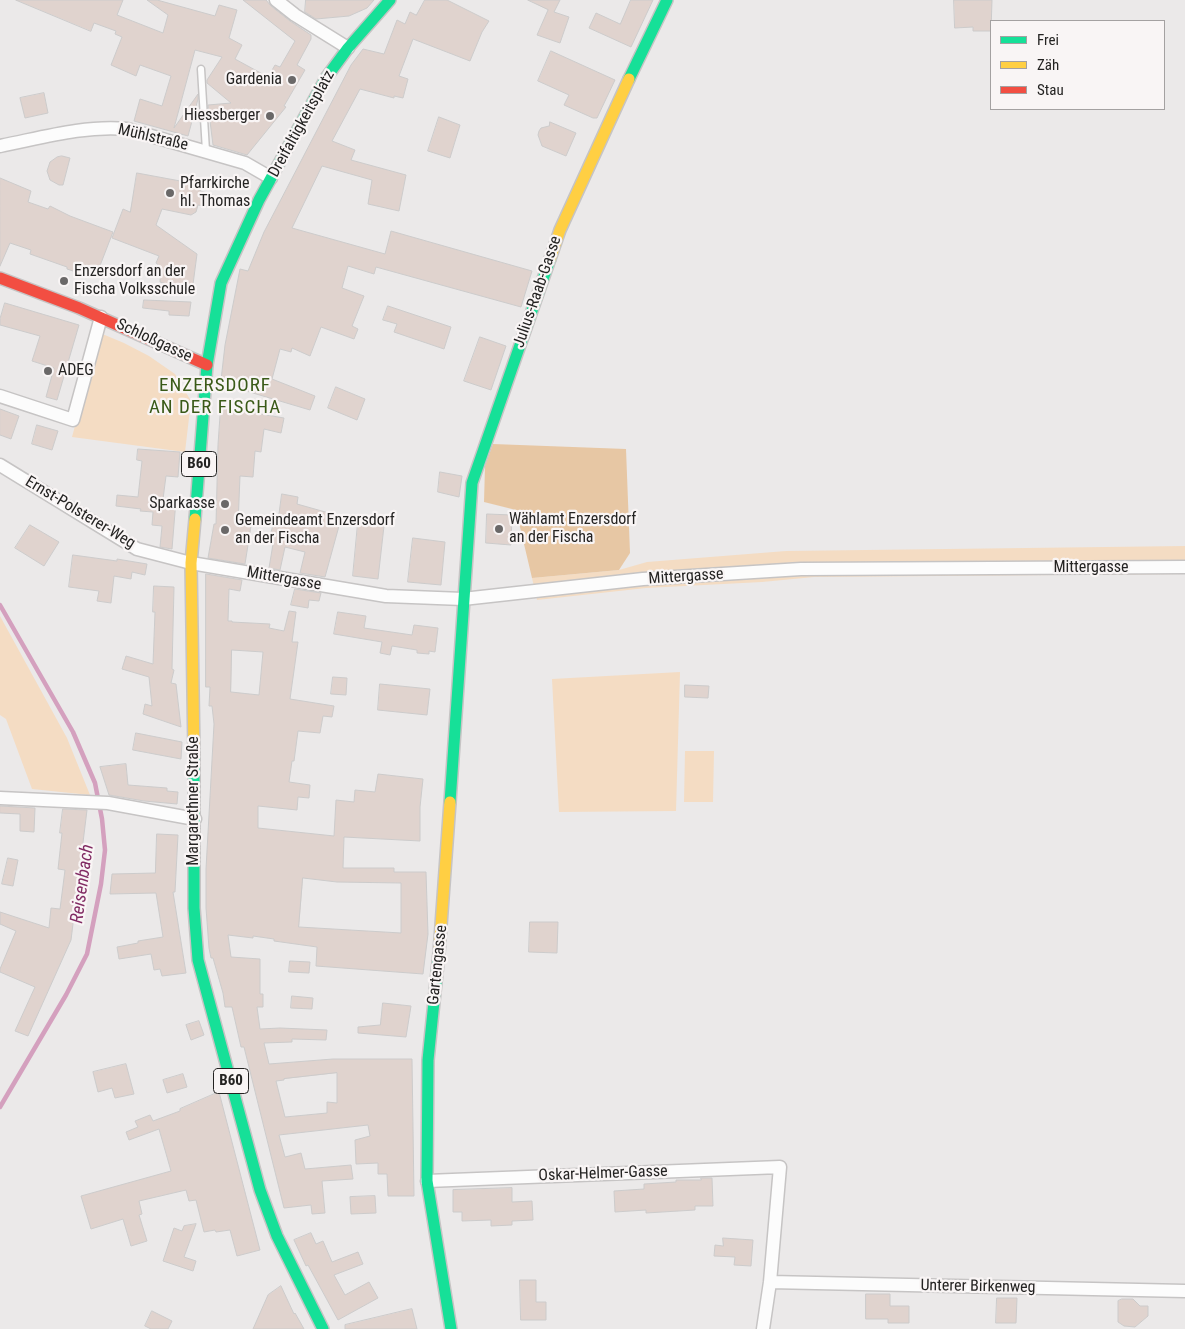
<!DOCTYPE html>
<meta charset="utf-8">
<style>
body{margin:0}
#map{position:relative;width:1185px;height:1329px;overflow:hidden;background:#ebe9e9;font-family:"Roboto Condensed",sans-serif}
canvas{display:block}
.legend{position:absolute;left:990px;top:20px;width:175px;height:90px;box-sizing:border-box;background:#f9f5f5;border:1px solid #a4a1a1;margin:0;padding:6px 9px;list-style:none;font-size:15px;color:#242322}
.legend li{display:flex;align-items:center;gap:10px;height:25px}
.legend b{width:25px;border:1px solid #a4a1a1}
</style>
<div id="map">
<canvas width="1185" height="1329"></canvas>
<ul class="legend">
<li><b style="height:6px;background:#16e098"></b>Frei</li>
<li><b style="height:6px;background:#ffcf43"></b>Zäh</li>
<li><b style="height:6px;background:#f24e42"></b>Stau</li>
</ul>
</div>
<script>
const g = document.querySelector('canvas').getContext('2d');
g.lineJoin = 'round';
function fill(path, color) { g.fillStyle = color; g.fill(path, 'evenodd'); }
function stroke(path, color, width, dash) { g.strokeStyle = color; g.lineWidth = width; g.lineCap = dash ? 'butt' : 'round'; g.setLineDash(dash || []); g.stroke(path); }
function label(font, color, halo, rows, align = 'center') {
  g.font = font + ' "Roboto Condensed",sans-serif'; g.lineWidth = 4.5; g.setLineDash([]); g.textBaseline = 'middle'; g.strokeStyle = halo; g.fillStyle = color; for (const [text, x, y, turn = 0] of rows) {
    g.save(); g.translate(x, y); g.rotate((+turn || 0) * Math.PI / 180); g.textAlign = isNaN(turn) ? turn : align; if (halo) g.strokeText(text, 0, 0); g.fillText(text, 0, 0); g.restore();
  }
}
fill(new Path2D(`
 M 100,333 L 124,343 L 149,356 L 175,374 L 191,401 L 185,452 L 72,437 Z
 M 1185,546 L 1185,574 L 814,577 L 762,582 L 646,588 L 537,600 L 532,578 L 619,570 L 647,562 L 786,551 Z
 M 0,616 L 67,738 L 90,795 L 32,789 L 6,719 L 0,715 Z
 M 680,672 L 676,811 L 559,812 L 552,679 Z
 M 685,751 L 714,751 L 713,802 L 684,802 Z`), '#f4dcc3');
fill(new Path2D(`
 M 493,444 L 626,449 L 630,553 L 619,570 L 532,578 L 516,510 L 484,502 L 485,466 Z`), '#e7c7a4');
stroke(new Path2D(`
 M 0,605 L 73,732 L 95,783 L 102,819 L 105,850 L 101,884 L 87,954 L 66,995 L 0,1107`), '#d4a0be', 4.5);
const building = new Path2D(`
 M 16,0 L 123,0 L 117,15 L 163,33 L 168,15 L 147,0 L 157,0 L 215,16 L 219,5 L 237,10 L 229,38 L 242,45 L 235,59 L 268,77 L 275,65 L 280,67 L 295,41 L 243,0 L 266,0 L 271,6 L 290,21 L 311,35 L 311,39 L 297,65 L 305,70 L 284,106 L 286,107 L 247,155 L 213,145 L 208,105 L 231,103 L 207,83 L 207,80 L 222,57 L 195,50 L 174,128 L 198,94 L 198,99 L 188,136 L 134,121 L 140,99 L 162,106 L 171,76 L 140,65 L 136,76 L 111,65 L 122,37 L 115,34 L 116,31 L 94,23 L 91,31 Z
 M 306,0 L 374,0 L 367,8 L 349,16 L 316,19 L 305,12 Z
 M 425,0 L 447,0 L 489,21 L 482,32 L 470,61 L 413,39 L 399,76 L 408,79 L 403,98 L 394,96 L 394,98 L 360,89 L 332,141 L 355,150 L 351,160 L 406,175 L 399,211 L 368,204 L 372,180 L 322,166 L 292,228 L 385,254 L 391,231 L 532,271 L 521,307 L 376,267 L 374,274 L 348,266 L 342,288 L 364,296 L 352,326 L 358,329 L 354,339 L 321,327 L 310,356 L 292,348 L 291,352 L 280,349 L 272,379 L 315,396 L 310,410 L 226,385 L 221,380 L 225,345 L 240,269 L 248,271 L 264,232 L 351,65 L 363,49 L 384,54 L 397,20 L 405,24 L 410,12 L 416,15 Z
 M 528,0 L 560,0 L 554,12 L 569,17 L 560,43 L 537,35 L 548,10 Z
 M 631,0 L 653,0 L 631,47 L 589,28 L 596,13 L 620,24 Z
 M 954,0 L 992,0 L 991,31 L 973,31 L 973,27 L 955,28 Z
 M 551,51 L 615,80 L 597,118 L 593,118 L 564,105 L 569,95 L 538,81 Z
 M 44,93 L 48,113 L 25,118 L 20,98 Z
 M 439,117 L 460,125 L 450,158 L 428,151 Z
 M 550,122 L 576,133 L 566,156 L 542,146 L 538,135 L 539,131 L 541,128 L 549,126 Z
 M 62,156 L 70,158 L 63,185 L 59,185 L 50,180 L 47,171 L 50,162 L 57,157 Z
 M 137,173 L 202,185 L 200,191 L 212,194 L 209,207 L 198,205 L 196,212 L 191,215 L 162,209 L 156,225 L 197,254 L 192,292 L 160,282 L 161,267 L 156,263 L 159,256 L 112,238 L 123,209 L 130,212 Z
 M 0,178 L 31,191 L 28,202 L 48,209 L 50,206 L 70,216 L 113,232 L 96,276 L 79,270 L 79,273 L 67,269 L 67,267 L 30,254 L 31,250 L 10,243 L 0,266 Z
 M 144,300 L 191,302 L 189,316 L 169,315 L 169,311 L 143,308 Z
 M 5,303 L 79,325 L 57,400 L 46,397 L 54,368 L 32,361 L 40,336 L 0,325 L 0,319 Z
 M 388,306 L 451,327 L 444,349 L 394,332 L 397,324 L 383,320 Z
 M 480,337 L 506,346 L 491,390 L 464,381 Z
 M 336,387 L 365,399 L 357,420 L 328,408 Z
 M 221,407 L 284,418 L 281,433 L 264,429 L 261,452 L 255,451 L 253,477 L 240,476 L 238,525 L 251,526 L 245,564 L 208,558 L 214,524 L 216,524 L 218,445 Z
 M 0,409 L 19,416 L 11,439 L 0,435 Z
 M 37,425 L 58,431 L 52,450 L 32,444 Z
 M 138,449 L 180,452 L 178,477 L 166,476 L 163,499 L 176,500 L 172,549 L 160,547 L 162,526 L 152,525 L 153,512 L 140,511 L 141,509 L 116,506 L 117,495 L 138,497 L 142,461 L 137,460 Z
 M 440,472 L 462,476 L 459,497 L 438,492 Z
 M 282,494 L 298,497 L 297,504 L 336,515 L 333,525 L 339,526 L 325,577 L 300,573 L 305,552 L 285,547 L 280,570 L 269,568 L 273,544 L 268,543 L 273,525 L 277,526 Z
 M 487,514 L 512,515 L 511,545 L 486,543 Z
 M 358,523 L 384,526 L 378,579 L 353,576 Z
 M 30,525 L 59,542 L 44,566 L 15,548 Z
 M 413,538 L 445,542 L 441,585 L 408,582 Z
 M 73,555 L 117,561 L 117,559 L 147,564 L 145,575 L 132,572 L 131,579 L 114,576 L 111,603 L 97,601 L 99,591 L 69,587 Z
 M 206,574 L 242,580 L 240,591 L 229,589 L 228,621 L 232,621 L 232,622 L 270,624 L 269,628 L 284,631 L 289,611 L 296,612 L 292,642 L 298,642 L 290,699 L 334,706 L 332,717 L 323,716 L 320,733 L 298,731 L 294,761 L 292,761 L 289,782 L 310,785 L 309,798 L 298,797 L 297,810 L 258,806 L 258,828 L 334,836 L 336,800 L 354,802 L 355,790 L 375,792 L 378,774 L 423,779 L 420,807 L 420,841 L 344,837 L 343,868 L 394,868 L 394,872 L 426,872 L 428,934 L 423,974 L 316,966 L 317,947 L 274,941 L 274,939 L 253,936 L 253,938 L 228,935 L 231,957 L 260,959 L 260,994 L 263,994 L 263,1007 L 257,1007 L 260,1029 L 280,1028 L 327,1030 L 326,1040 L 292,1039 L 292,1042 L 264,1043 L 269,1064 L 333,1059 L 412,1059 L 414,1196 L 388,1196 L 387,1174 L 378,1174 L 378,1163 L 356,1164 L 355,1140 L 370,1136 L 368,1125 L 279,1135 L 285,1157 L 301,1153 L 305,1169 L 351,1165 L 353,1179 L 322,1181 L 325,1213 L 312,1214 L 311,1205 L 284,1208 L 244,1047 L 241,1047 L 232,1007 L 225,1007 L 223,993 L 213,958 L 211,958 L 209,948 L 206,908 L 206,869 L 214,724 L 212,706 L 209,706 L 210,687 L 206,687 ZM 232,650 L 263,652 L 259,695 L 231,692 ZM 303,878 L 337,882 L 401,883 L 401,933 L 299,927 ZM 337,1073 L 337,1103 L 327,1102 L 327,1113 L 285,1117 L 276,1081 L 284,1080 L 284,1079 Z
 M 154,586 L 174,587 L 172,669 L 174,670 L 171,683 L 176,684 L 181,727 L 143,714 L 145,704 L 152,706 L 149,677 L 122,669 L 126,656 L 153,664 L 155,612 L 153,612 Z
 M 295,589 L 321,593 L 319,601 L 309,600 L 308,608 L 291,605 Z
 M 338,612 L 366,616 L 364,628 L 412,635 L 414,625 L 438,628 L 435,652 L 429,651 L 429,654 L 417,653 L 417,650 L 392,646 L 390,655 L 380,653 L 382,642 L 334,634 Z
 M 333,677 L 347,678 L 346,695 L 331,694 Z
 M 380,684 L 430,689 L 427,715 L 378,710 Z
 M 685,685 L 709,686 L 708,698 L 685,697 Z
 M 136,733 L 182,742 L 181,759 L 133,750 Z
 M 126,764 L 128,785 L 167,788 L 167,791 L 178,792 L 177,804 L 144,801 L 109,795 L 100,767 Z
 M 0,806 L 35,808 L 34,832 L 20,831 L 20,814 L 0,813 Z
 M 63,809 L 87,810 L 71,940 L 28,1036 L 15,1031 L 35,987 L 0,972 L 0,969 L 16,931 L 0,924 L 0,912 L 49,928 L 51,908 L 60,909 L 65,870 L 58,869 L 62,833 L 60,833 Z
 M 157,834 L 178,835 L 175,892 L 173,892 L 186,973 L 162,976 L 160,969 L 154,970 L 151,954 L 119,959 L 117,947 L 138,943 L 138,941 L 163,937 L 156,893 L 110,894 L 112,874 L 155,873 Z
 M 8,858 L 18,860 L 13,886 L 2,884 Z
 M 530,922 L 558,922 L 557,953 L 529,952 Z
 M 290,961 L 310,962 L 309,973 L 289,972 Z
 M 292,996 L 313,998 L 312,1009 L 291,1008 Z
 M 383,1003 L 411,1006 L 406,1037 L 358,1033 L 358,1027 L 380,1025 Z
 M 199,1021 L 204,1035 L 191,1040 L 186,1025 Z
 M 126,1064 L 134,1094 L 115,1098 L 112,1088 L 98,1092 L 93,1072 Z
 M 183,1074 L 187,1087 L 167,1093 L 163,1080 Z
 M 219,1092 L 260,1250 L 237,1256 L 230,1230 L 216,1232 L 215,1230 L 204,1232 L 196,1200 L 189,1201 L 186,1190 L 139,1201 L 142,1214 L 139,1215 L 147,1241 L 131,1246 L 123,1219 L 91,1229 L 81,1196 L 171,1171 L 159,1129 L 129,1140 L 126,1132 L 138,1127 L 135,1121 L 150,1115 L 153,1121 L 180,1111 L 180,1109 Z
 M 701,1178 L 712,1178 L 713,1206 L 695,1206 L 695,1210 L 646,1213 L 646,1210 L 615,1212 L 614,1191 L 644,1189 L 644,1184 L 676,1182 L 676,1180 L 701,1180 Z
 M 512,1188 L 512,1202 L 532,1201 L 533,1220 L 512,1221 L 512,1225 L 491,1226 L 491,1220 L 462,1221 L 462,1212 L 453,1212 L 453,1190 Z
 M 375,1196 L 376,1213 L 351,1214 L 350,1197 Z
 M 196,1224 L 184,1257 L 196,1261 L 193,1271 L 163,1261 L 174,1228 L 182,1231 L 184,1226 Z
 M 311,1233 L 316,1244 L 323,1241 L 332,1262 L 358,1252 L 363,1264 L 334,1275 L 345,1295 L 369,1282 L 378,1298 L 338,1320 L 308,1265 L 306,1266 L 294,1240 Z
 M 723,1238 L 753,1240 L 751,1266 L 734,1265 L 735,1257 L 714,1256 L 715,1245 L 723,1246 Z
 M 520,1280 L 536,1280 L 536,1302 L 546,1302 L 546,1320 L 521,1320 Z
 M 281,1286 L 294,1314 L 295,1313 L 304,1329 L 253,1329 L 268,1295 Z
 M 866,1294 L 890,1294 L 890,1306 L 909,1306 L 909,1323 L 888,1323 L 888,1319 L 866,1319 Z
 M 997,1298 L 1017,1298 L 1016,1323 L 996,1323 Z
 M 1122,1299 L 1133,1299 L 1140,1306 L 1148,1306 L 1148,1316 L 1135,1327 L 1124,1326 L 1118,1322 L 1118,1301 Z
 M 412,1309 L 417,1329 L 345,1329 L 345,1325 Z
 M 152,1311 L 172,1321 L 168,1329 L 151,1329 L 145,1326 Z`);
fill(building, '#e0d3ce');
stroke(building, '#cccbcb', 1);
const lane = new Path2D(`
 M 201,69 L 206,151`);
const street = new Path2D(`
 M 276,0 L 295,15 L 348,48
 M 0,146 C 41,138 84,125 127,129 L 245,163 L 271,178
 M 0,396 L 73,420 L 101,317
 M 0,465 L 137,549 L 191,563 L 386,596 L 463,599 L 643,579 L 801,569 L 1185,567
 M 0,798 L 108,803 L 195,819
 M 427,1181 L 780,1167 L 770,1282 L 763,1329
 M 770,1282 L 1185,1291`);
const fast = new Path2D(`
 M 629,79 L 667,0
 M 195,519 L 207,365 L 221,283 L 259,200 L 326,78 L 348,48 L 390,0
 M 194,755 L 194,908 L 198,960 L 260,1190 L 277,1236 L 323,1329
 M 450,802 L 472,483 L 550,259
 M 439,953 L 428,1060 L 427,1181 L 451,1329`);
const slow = new Path2D(`
 M 550,259 L 560,230 L 629,79
 M 194,755 L 191,563 L 195,519
 M 439,953 L 450,802`);
const jam = new Path2D(`
 M 0,278 L 79,308 L 207,365`);
stroke(lane, '#c6c4c4', 9);
stroke(street, '#c6c4c4', 15);
stroke(fast, '#c6c4c4', 14);
stroke(slow, '#c6c4c4', 14);
stroke(jam, '#c6c4c4', 14);
stroke(lane, '#fcfcfc', 6);
stroke(street, '#fcfcfc', 12);
stroke(fast, '#16e098', 11);
stroke(slow, '#ffcf43', 11);
stroke(jam, '#f24e42', 11);
for (const [x, y, r, color] of [
 [292,80,5,"#6a6868"],
 [270,116,5,"#6a6868"],
 [170,193,5,"#6a6868"],
 [64,281,5,"#6a6868"],
 [48,371,5,"#6a6868"],
 [225,504,5,"#6a6868"],
 [499,529,5,"#6a6868"],
 [225,530,5,"#6a6868"]
]) { const dot = new Path2D(); dot.arc(x, y, r, 0, 2 * Math.PI); g.fillStyle = color; g.fill(dot); stroke(dot, '#f9f5f5', 2); }
for (const [x, y, w] of [
 [199,464,35],
 [231,1081,35]
]) { const box = new Path2D(); box.roundRect(x - w / 2, y - 12.5, w, 25, 4); g.fillStyle = '#f9f5f5'; g.fill(box); stroke(box, '#242322', 1); }
label('bold 15px', '#242322', null, [
 ["B60",199,464],
 ["B60",231,1081]
]);
label('16px', '#242322', '#f9f5f5', [
 ["Gardenia",282,80,"right"],
 ["Hiessberger",260,116,"right"],
 ["Pfarrkirche",180,184],
 ["hl. Thomas",180,202],
 ["Enzersdorf an der",74,272],
 ["Fischa Volksschule",74,290],
 ["ADEG",58,371],
 ["Sparkasse",215,504,"right"],
 ["Wählamt Enzersdorf",509,520],
 ["an der Fischa",509,538],
 ["Gemeindeamt Enzersdorf",235,521],
 ["an der Fischa",235,539]
], 'left');
label('16px', '#242322', '#f9f5f5', [
 ["Dreifaltigkeitsplatz",302,124,-61],
 ["Mühlstraße",153,138,13],
 ["Julius-Raab-Gasse",538,292,-71],
 ["Schloßgasse",154,341,25],
 ["Ernst-Polsterer-Weg",80,513,31],
 ["Mittergasse",1091,568],
 ["Mittergasse",686,577,-4],
 ["Mittergasse",284,579,10],
 ["Margarethner Straße",194,801,-90],
 ["Gartengasse",438,965,-84],
 ["Oskar-Helmer-Gasse",603,1174,-2],
 ["Unterer Birkenweg",978,1287,1]
]);
label('italic 18px', '#812b63', '#f9f5f5', [
 ["Reisenbach",83,884,-82]
]);
g.letterSpacing = '1px';
label('19px', '#3a5a18', '#f9f5f5', [
 ["ENZERSDORF",215,386],
 ["AN DER FISCHA",215,408]
]);
g.letterSpacing = '0px';
</script>
